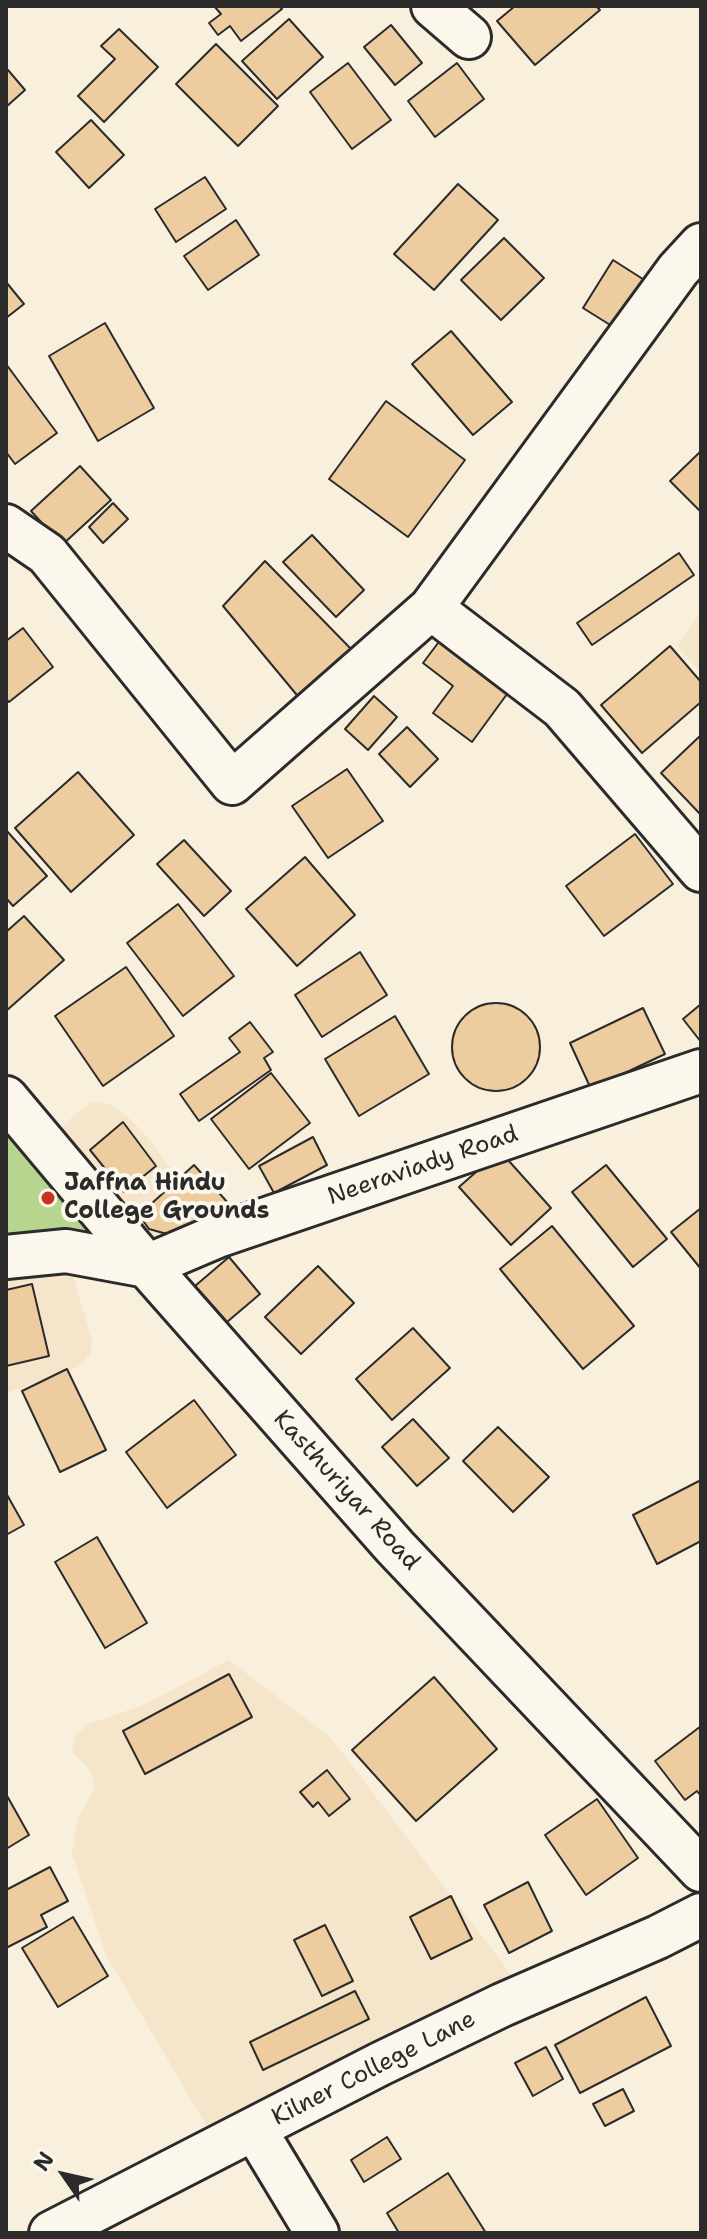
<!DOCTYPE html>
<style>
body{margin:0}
#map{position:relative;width:707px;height:2239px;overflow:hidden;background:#f8efdd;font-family:"Shantell Sans",sans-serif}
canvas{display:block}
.frame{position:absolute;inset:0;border:8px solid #2b2b2b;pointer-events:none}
.north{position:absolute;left:24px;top:2135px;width:80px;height:80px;-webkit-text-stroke:6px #fbf7ec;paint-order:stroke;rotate:304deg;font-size:22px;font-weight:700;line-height:32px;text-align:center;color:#2b2b2b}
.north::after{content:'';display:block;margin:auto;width:28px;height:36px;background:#2b2b2b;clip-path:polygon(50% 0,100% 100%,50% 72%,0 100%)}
</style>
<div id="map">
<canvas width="707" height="2239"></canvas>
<div class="frame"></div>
<div class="north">N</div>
</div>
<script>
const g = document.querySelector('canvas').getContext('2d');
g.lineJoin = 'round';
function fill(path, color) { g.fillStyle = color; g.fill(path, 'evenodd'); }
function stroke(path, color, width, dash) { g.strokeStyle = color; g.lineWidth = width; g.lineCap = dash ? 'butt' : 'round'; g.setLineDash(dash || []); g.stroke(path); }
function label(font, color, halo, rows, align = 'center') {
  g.font = font + ' "Shantell Sans",sans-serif'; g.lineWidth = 8; g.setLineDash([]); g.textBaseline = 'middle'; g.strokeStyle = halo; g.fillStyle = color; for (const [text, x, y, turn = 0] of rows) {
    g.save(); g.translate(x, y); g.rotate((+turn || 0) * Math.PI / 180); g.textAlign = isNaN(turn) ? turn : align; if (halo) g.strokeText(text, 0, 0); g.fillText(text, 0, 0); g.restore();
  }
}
fill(new Path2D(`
 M 701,610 L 701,674 L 678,646 Z
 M 92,1102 L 112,1105 L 130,1119 L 148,1138 L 207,1219 L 147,1266 L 46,1145 L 76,1113 Z
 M 66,1251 L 92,1341 L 91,1352 L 82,1364 L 74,1369 L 6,1393 L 6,1257 Z
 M 229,1660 L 331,1738 L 513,1977 L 210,2131 L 106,1955 L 72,1854 L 78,1819 L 95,1787 L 91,1771 L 72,1751 L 75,1735 L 89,1724 L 146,1704 Z`), '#f5e5ca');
fill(new Path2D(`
 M 6,1098 L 147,1266 L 6,1257 Z`), '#b7d58e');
const building = new Path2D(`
 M 214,6 L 279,6 L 282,9 L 241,41 L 230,26 L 218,35 L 209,23 L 221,14 Z
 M 515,6 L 596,6 L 600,10 L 535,65 L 497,21 Z
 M 289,19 L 323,57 L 277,99 L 242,61 Z
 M 391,25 L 422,63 L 395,85 L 364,47 Z
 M 119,29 L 158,67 L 104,122 L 78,96 L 115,59 L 101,46 Z
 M 216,44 L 278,106 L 238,146 L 176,84 Z
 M 348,63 L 391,120 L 352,149 L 310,92 Z
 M 457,63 L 484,99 L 435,137 L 408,101 Z
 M 8,70 L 25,90 L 6,107 L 6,72 Z
 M 91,120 L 124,155 L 89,188 L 56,152 Z
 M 205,177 L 226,209 L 176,242 L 155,209 Z
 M 458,184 L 498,220 L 434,290 L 394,254 Z
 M 236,220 L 259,255 L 208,290 L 184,256 Z
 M 504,238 L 544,278 L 501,320 L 461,280 Z
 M 613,260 L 646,281 L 615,328 L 583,308 Z
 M 6,282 L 24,304 L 6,318 Z
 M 105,323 L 154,408 L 98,441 L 49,356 Z
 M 451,331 L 512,402 L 473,435 L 412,364 Z
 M 6,364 L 57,433 L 15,464 L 6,452 Z
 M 386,401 L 465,460 L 408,537 L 329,479 Z
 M 701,451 L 701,512 L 670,481 Z
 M 80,466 L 111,500 L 62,545 L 31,511 Z
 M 113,503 L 128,519 L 103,543 L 89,527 Z
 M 312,535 L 364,590 L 336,617 L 283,562 Z
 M 679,553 L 694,575 L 592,645 L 577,623 Z
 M 265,561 L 353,651 L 301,700 L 223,606 Z
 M 23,628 L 53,667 L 9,702 L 6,699 L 6,641 Z
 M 441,639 L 510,690 L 472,742 L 433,713 L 453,686 L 423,663 Z
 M 670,646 L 701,682 L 701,702 L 642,753 L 601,705 Z
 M 374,696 L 397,717 L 368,750 L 345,729 Z
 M 407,727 L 438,759 L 410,787 L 379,754 Z
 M 701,735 L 701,815 L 661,773 Z
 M 347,769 L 383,821 L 328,858 L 292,806 Z
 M 78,772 L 134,835 L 71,892 L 15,828 Z
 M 6,830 L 47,876 L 13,906 L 6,898 Z
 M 635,834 L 673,884 L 604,936 L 566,886 Z
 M 184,840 L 231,891 L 204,916 L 157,864 Z
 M 305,857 L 355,915 L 297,966 L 246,909 Z
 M 178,904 L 234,976 L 183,1016 L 127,943 Z
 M 24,916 L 64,960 L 6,1011 L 6,932 Z
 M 360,952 L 387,995 L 322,1037 L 295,995 Z
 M 126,967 L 174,1036 L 103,1086 L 55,1016 Z
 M452 1047a44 44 0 1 1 88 0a44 44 0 1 1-88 0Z
 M 701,1004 L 701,1042 L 683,1019 Z
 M 643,1008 L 665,1054 L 591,1089 L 570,1043 Z
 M 395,1016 L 429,1074 L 359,1116 L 325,1059 Z
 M 250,1022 L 273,1052 L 264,1058 L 271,1070 L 199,1121 L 180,1094 L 240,1052 L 229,1038 Z
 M 271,1073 L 310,1123 L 249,1169 L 211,1119 Z
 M 123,1122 L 156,1166 L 124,1192 L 90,1150 Z
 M 313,1137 L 327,1165 L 274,1193 L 259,1166 Z
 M 500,1151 L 551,1208 L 511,1245 L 459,1187 Z
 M 194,1165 L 229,1204 L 190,1227 L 167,1234 L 149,1229 L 139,1215 Z
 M 606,1165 L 667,1239 L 633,1267 L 572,1192 Z
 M 701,1208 L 701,1269 L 671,1232 Z
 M 552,1226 L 634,1326 L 583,1369 L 500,1269 Z
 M 229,1257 L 260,1294 L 227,1322 L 195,1286 Z
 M 318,1266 L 354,1303 L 301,1354 L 265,1317 Z
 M 32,1284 L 49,1356 L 6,1366 L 6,1290 Z
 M 413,1328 L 450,1368 L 392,1420 L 356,1379 Z
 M 67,1369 L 106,1450 L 60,1472 L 22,1391 Z
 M 194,1400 L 236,1455 L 167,1508 L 126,1452 Z
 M 413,1419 L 449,1458 L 417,1486 L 382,1447 Z
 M 498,1427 L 549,1477 L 513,1512 L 463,1461 Z
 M 701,1480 L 701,1541 L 657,1564 L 633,1515 Z
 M 6,1493 L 24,1525 L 6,1535 Z
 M 97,1537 L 147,1623 L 105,1648 L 55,1562 Z
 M 229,1674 L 252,1717 L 145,1774 L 123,1731 Z
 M 434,1677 L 497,1749 L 416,1821 L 352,1750 Z
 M 701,1726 L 701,1796 L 697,1791 L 685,1800 L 655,1761 Z
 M 327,1770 L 350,1799 L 329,1816 L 318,1802 L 313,1807 L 300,1792 Z
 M 6,1794 L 29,1835 L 6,1849 Z
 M 597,1799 L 638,1858 L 586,1895 L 545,1835 Z
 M 50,1867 L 68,1901 L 41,1915 L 47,1927 L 6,1948 L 6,1890 Z
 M 528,1882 L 552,1931 L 509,1953 L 484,1905 Z
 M 451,1896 L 472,1939 L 431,1959 L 410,1917 Z
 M 73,1917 L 108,1976 L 58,2007 L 22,1948 Z
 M 325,1925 L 353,1981 L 322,1996 L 294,1940 Z
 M 355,1991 L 369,2019 L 263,2070 L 250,2042 Z
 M 646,1997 L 671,2046 L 580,2093 L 555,2045 Z
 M 546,2047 L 563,2079 L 533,2096 L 515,2063 Z
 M 623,2089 L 634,2111 L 605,2126 L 593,2104 Z
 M 387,2137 L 401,2159 L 364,2182 L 351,2160 Z
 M 448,2173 L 486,2233 L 399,2233 L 387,2213 Z`);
fill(building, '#edcd9f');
stroke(building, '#2b2b2b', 2);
const minor = new Path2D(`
 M 433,6 L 469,37
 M 6,526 L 47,554 L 232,783 L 431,608 L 678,270 L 701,245
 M 431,608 L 562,708 L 701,870
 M 6,1098 L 147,1266 L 395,1547 L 701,1870
 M 6,1257 L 66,1251 L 147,1266 L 220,1235 L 701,1071
 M 255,2130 L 317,2233
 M 51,2233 L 380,2064 L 502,2005 L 658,1937 L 701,1915`);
stroke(minor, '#2b2b2b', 48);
stroke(minor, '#fbf7ec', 42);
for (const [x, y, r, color] of [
 [48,1198,8,"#c8321e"]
]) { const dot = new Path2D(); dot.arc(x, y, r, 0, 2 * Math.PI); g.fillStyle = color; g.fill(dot); stroke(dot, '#fbf7ec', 3); }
label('24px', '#2b2b2b', '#fbf7ec', [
 ["Neeraviady Road",423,1166,-19],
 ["Kasthuriyar Road",346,1491,48],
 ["Kilner College Lane",374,2069,-27]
]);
label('bold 24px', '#2b2b2b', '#fbf7ec', [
 ["Jaffna Hindu",64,1184],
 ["College Grounds",64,1212]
], 'left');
</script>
